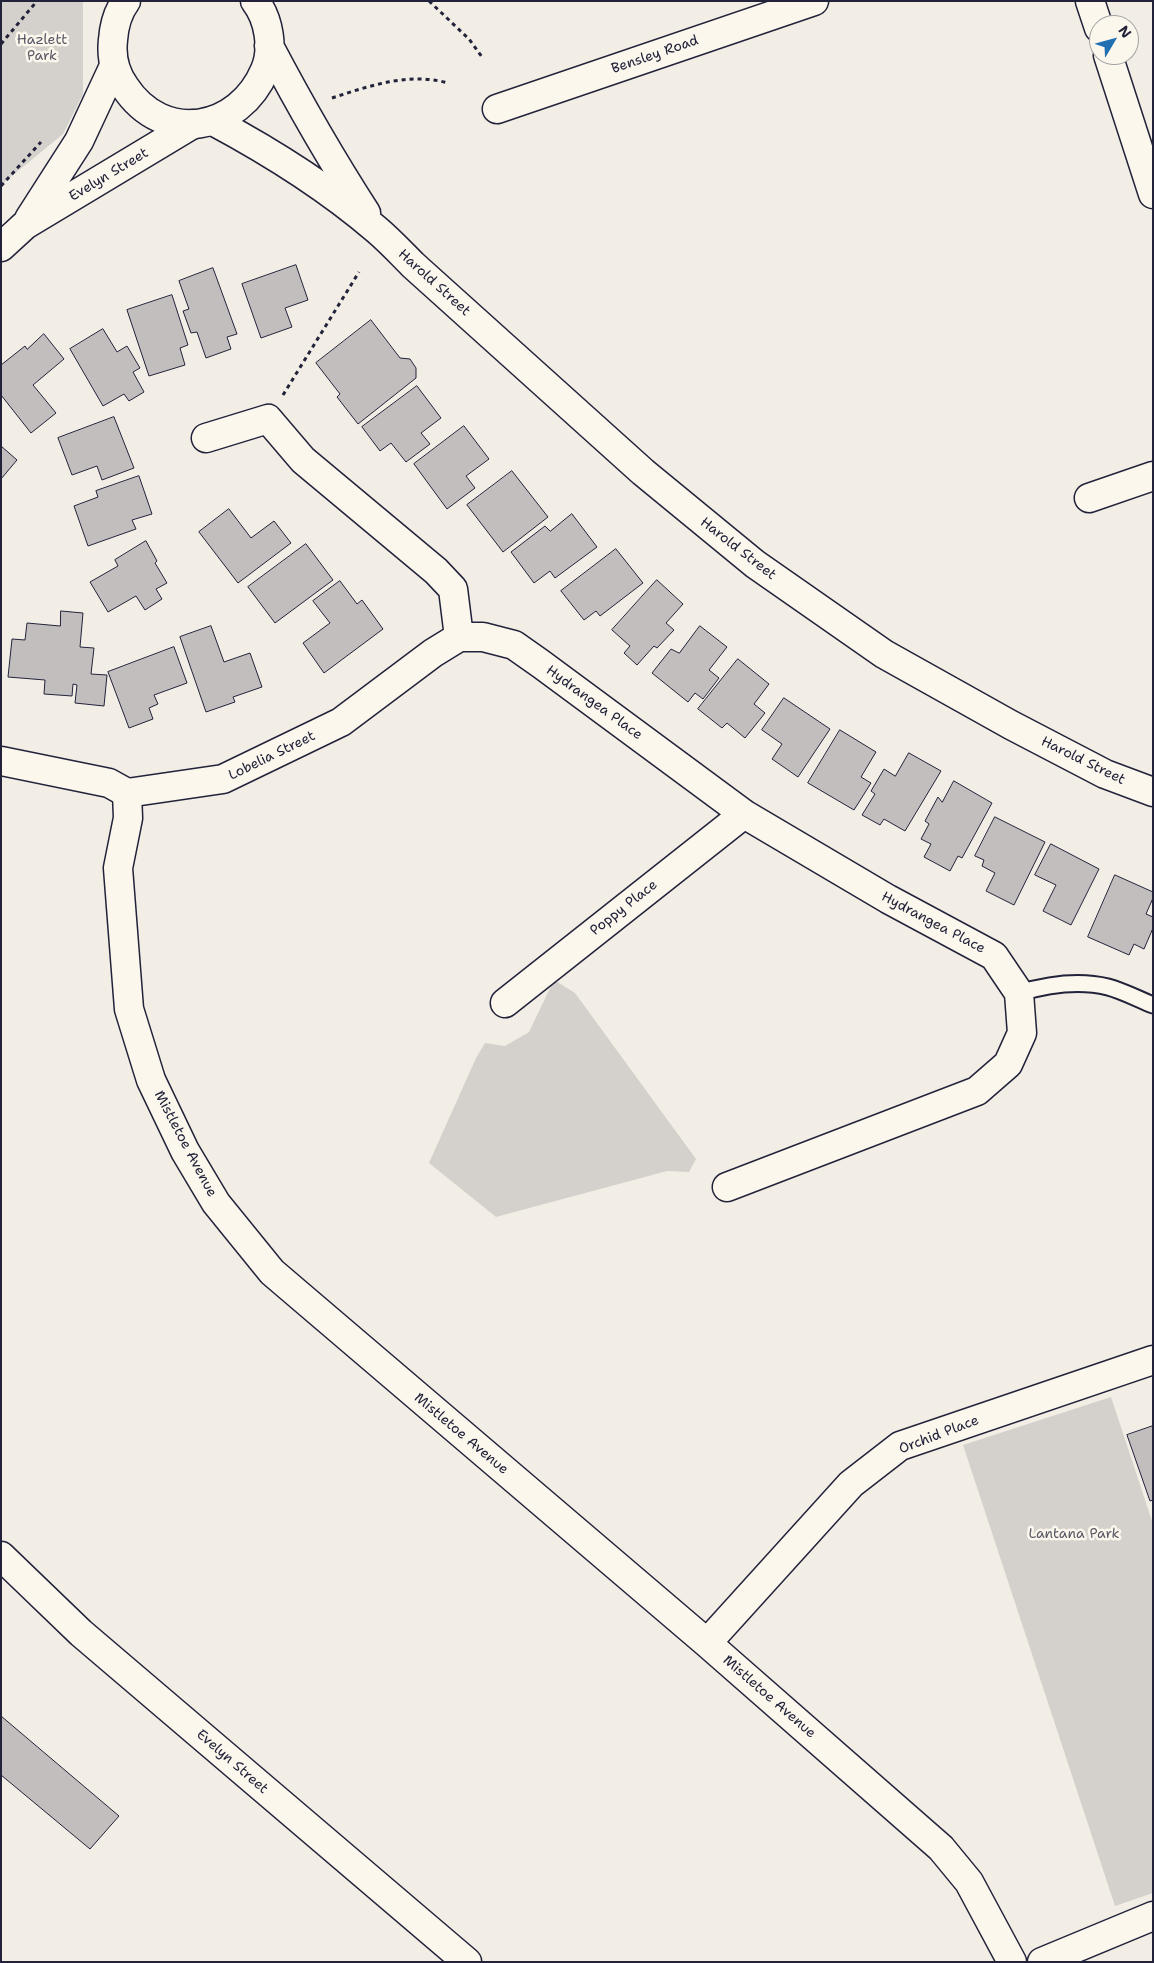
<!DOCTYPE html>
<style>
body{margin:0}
#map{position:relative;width:1154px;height:1963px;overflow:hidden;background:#f2eee5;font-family:"Shantell Sans",sans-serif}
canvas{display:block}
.frame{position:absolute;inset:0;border:2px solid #22223b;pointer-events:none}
.north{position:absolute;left:1089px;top:15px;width:50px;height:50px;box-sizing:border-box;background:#fbf7ec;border:1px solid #a4a2a5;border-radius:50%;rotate:53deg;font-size:14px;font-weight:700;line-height:20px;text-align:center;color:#22223b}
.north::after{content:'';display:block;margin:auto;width:18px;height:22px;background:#1f6fb2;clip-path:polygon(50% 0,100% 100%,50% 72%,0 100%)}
</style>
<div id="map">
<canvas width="1154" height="1963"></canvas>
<div class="frame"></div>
<div class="north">N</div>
</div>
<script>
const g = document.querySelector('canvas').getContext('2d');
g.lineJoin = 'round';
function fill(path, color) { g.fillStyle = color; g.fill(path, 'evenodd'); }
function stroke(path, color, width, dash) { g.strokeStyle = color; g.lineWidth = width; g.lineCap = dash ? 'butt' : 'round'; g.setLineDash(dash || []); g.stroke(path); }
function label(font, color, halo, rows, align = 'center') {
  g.font = font + ' "Shantell Sans",sans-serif'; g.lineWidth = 5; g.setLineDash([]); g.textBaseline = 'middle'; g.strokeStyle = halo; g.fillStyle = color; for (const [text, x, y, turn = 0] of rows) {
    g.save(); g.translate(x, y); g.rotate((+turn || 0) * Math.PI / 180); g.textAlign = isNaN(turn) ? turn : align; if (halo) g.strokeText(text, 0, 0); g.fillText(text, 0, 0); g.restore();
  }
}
fill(new Path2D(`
 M 1,1 L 83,1 L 83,94 L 63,134 L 1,185 Z
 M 554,980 L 575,993 L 696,1159 L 689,1172 L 667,1171 L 496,1217 L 429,1163 L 476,1058 L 485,1043 L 505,1046 L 529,1032 Z
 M 1111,1397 L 1153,1524 L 1153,1893 L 1115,1906 L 963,1445 Z`), '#d4d1cc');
const building = new Path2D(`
 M 296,265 L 308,300 L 285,308 L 292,327 L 261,338 L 242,284 Z
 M 213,268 L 237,334 L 227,337 L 231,349 L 206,358 L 197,332 L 191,333 L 183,311 L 189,309 L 179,281 Z
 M 172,295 L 188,345 L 180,348 L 185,365 L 149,376 L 127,310 Z
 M 371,320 L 400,358 L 410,359 L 416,368 L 416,378 L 358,424 L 337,397 L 340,394 L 316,363 Z
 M 103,329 L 117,352 L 127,346 L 140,368 L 133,372 L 144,392 L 129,401 L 124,394 L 103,406 L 70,349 Z
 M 44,334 L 64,359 L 33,385 L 56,413 L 31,433 L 1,395 L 1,365 L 25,346 L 27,349 Z
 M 417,386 L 441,418 L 421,433 L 430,444 L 406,462 L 391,443 L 380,451 L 362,427 Z
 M 114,417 L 134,468 L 102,480 L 97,466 L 72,475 L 58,438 Z
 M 464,426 L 489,459 L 466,476 L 475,488 L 447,509 L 414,464 Z
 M 1,446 L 17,460 L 1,479 Z
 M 512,471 L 548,517 L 503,552 L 467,505 Z
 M 139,476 L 152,514 L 132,520 L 136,529 L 88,546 L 74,506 L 98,497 L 96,491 Z
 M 229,509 L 251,538 L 274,521 L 291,543 L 238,583 L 199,532 Z
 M 572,514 L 597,547 L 555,578 L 550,571 L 534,583 L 511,552 L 545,526 L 550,531 Z
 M 146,541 L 157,561 L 155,563 L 167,583 L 156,589 L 162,599 L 145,610 L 136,596 L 108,612 L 90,582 L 118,566 L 115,560 Z
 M 306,544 L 333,580 L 275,623 L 248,587 Z
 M 616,549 L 643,583 L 600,616 L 596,611 L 584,620 L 561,591 Z
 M 657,580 L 683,604 L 666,623 L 674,630 L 657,648 L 654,646 L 637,665 L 624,653 L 630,646 L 612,630 Z
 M 340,581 L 357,604 L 362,600 L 383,629 L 324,673 L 303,643 L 330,623 L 313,601 Z
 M 61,611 L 83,613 L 80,647 L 94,648 L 91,674 L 107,675 L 104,706 L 75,703 L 77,685 L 73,684 L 72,696 L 44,694 L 45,680 L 8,677 L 12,639 L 25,640 L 27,623 L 60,626 Z
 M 211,626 L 224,662 L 250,653 L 262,687 L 233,697 L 235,702 L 206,712 L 180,637 Z
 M 700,626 L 727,647 L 709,670 L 719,678 L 703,699 L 695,693 L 688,702 L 652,673 L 671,649 L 679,653 Z
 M 174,647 L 187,683 L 154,695 L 158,704 L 149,708 L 153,719 L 129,728 L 108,672 Z
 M 738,659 L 769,684 L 754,704 L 765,713 L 745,738 L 727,723 L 722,728 L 698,709 Z
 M 784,698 L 830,729 L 798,777 L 772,759 L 782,744 L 762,730 Z
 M 840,730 L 876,752 L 861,777 L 871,783 L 854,810 L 808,783 Z
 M 909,753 L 941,771 L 905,831 L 884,819 L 880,825 L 862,815 L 875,794 L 871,791 L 884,769 L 895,776 Z
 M 954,781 L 992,803 L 962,858 L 958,856 L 950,871 L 924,857 L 931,844 L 921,839 L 929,824 L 925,821 L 938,797 L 942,802 Z
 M 995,817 L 1045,842 L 1014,905 L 986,891 L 995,873 L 982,866 L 984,860 L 975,856 Z
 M 1051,844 L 1099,869 L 1071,925 L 1043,911 L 1056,885 L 1035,875 Z
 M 1115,875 L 1153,892 L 1153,898 L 1146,914 L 1153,917 L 1153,928 L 1144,949 L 1134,944 L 1129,955 L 1088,937 Z
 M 1153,1426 L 1153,1500 L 1150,1501 L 1127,1435 Z
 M 1,1716 L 119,1816 L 90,1849 L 1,1775 Z`);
fill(building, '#c2bebe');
stroke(building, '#22223b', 1);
const service = new Path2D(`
 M 1019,993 C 1046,985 1080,980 1108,987 C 1123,991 1138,999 1153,1005`);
const minor = new Path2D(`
 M 1090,1 L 1099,28
 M 1108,55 L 1153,194
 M 497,109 L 814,1
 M 206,438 L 268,419 L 303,460 L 436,571 L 453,589 L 459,637
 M 1089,498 L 1153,476
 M 1,761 L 109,783 L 127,793 L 223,779 L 341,722 L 433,653 L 459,637 L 483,637 L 514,645 L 541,664 L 744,814 L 888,899 L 994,956 L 1019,993 L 1022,1033 L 1008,1064 L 977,1091 L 727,1187
 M 127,793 L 128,818 L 118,868 L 129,1009 L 151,1080 L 185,1151 L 216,1203 L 272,1272 L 707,1643 L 941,1848 L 969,1882 L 1012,1962
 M 505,1003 L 744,814
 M 707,1643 L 851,1484 L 900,1446 L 1153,1360
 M 1042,1962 L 1153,1916`);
const tertiary = new Path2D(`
 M 29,219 L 79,141 L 114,66
 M 1,247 L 25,225 L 193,124
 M 1,1556 L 81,1633 L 467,1962`);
const secondary = new Path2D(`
 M 126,1 C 117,13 114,26 113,40 C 111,57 115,73 125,87 C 163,145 239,132 265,70 C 274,49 269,19 255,1
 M 269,46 C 299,103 331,159 366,213
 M 213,121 C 271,152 327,187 377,230 C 390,241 401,253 413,265 L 643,472 L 755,564 L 884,654 L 1011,725 L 1105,774 L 1153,792`);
stroke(service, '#22223b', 19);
stroke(minor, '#22223b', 31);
stroke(tertiary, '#22223b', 31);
stroke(secondary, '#22223b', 31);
stroke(new Path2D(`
 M 429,1 L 469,39 L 482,57
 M 1,44 L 37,1
 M 332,98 C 369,86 409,72 448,83
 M 1,186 L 41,142
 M 283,395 L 359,272`), '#22223b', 3, [4, 4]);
stroke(service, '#fbf7ec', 15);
stroke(minor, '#fbf7ec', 28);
stroke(tertiary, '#fbf7ec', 28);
stroke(secondary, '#fbf7ec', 28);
label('14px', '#575766', '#fbf7ec', [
 ["Hazlett",42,40],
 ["Park",42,56],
 ["Lantana Park",1074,1534]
]);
label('14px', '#22223b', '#fbf7ec', [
 ["Bensley Road",655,55,-19],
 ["Evelyn Street",109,175,-31],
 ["Harold Street",434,283,42],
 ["Harold Street",738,549,38],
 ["Hydrangea Place",594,703,36],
 ["Lobelia Street",272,756,-26],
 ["Harold Street",1083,761,26],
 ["Poppy Place",624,908,-38],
 ["Hydrangea Place",933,923,28],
 ["Mistletoe Avenue",185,1144,62],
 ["Mistletoe Avenue",461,1434,40],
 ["Orchid Place",939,1435,-21],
 ["Mistletoe Avenue",769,1697,41],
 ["Evelyn Street",232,1762,41]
]);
</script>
